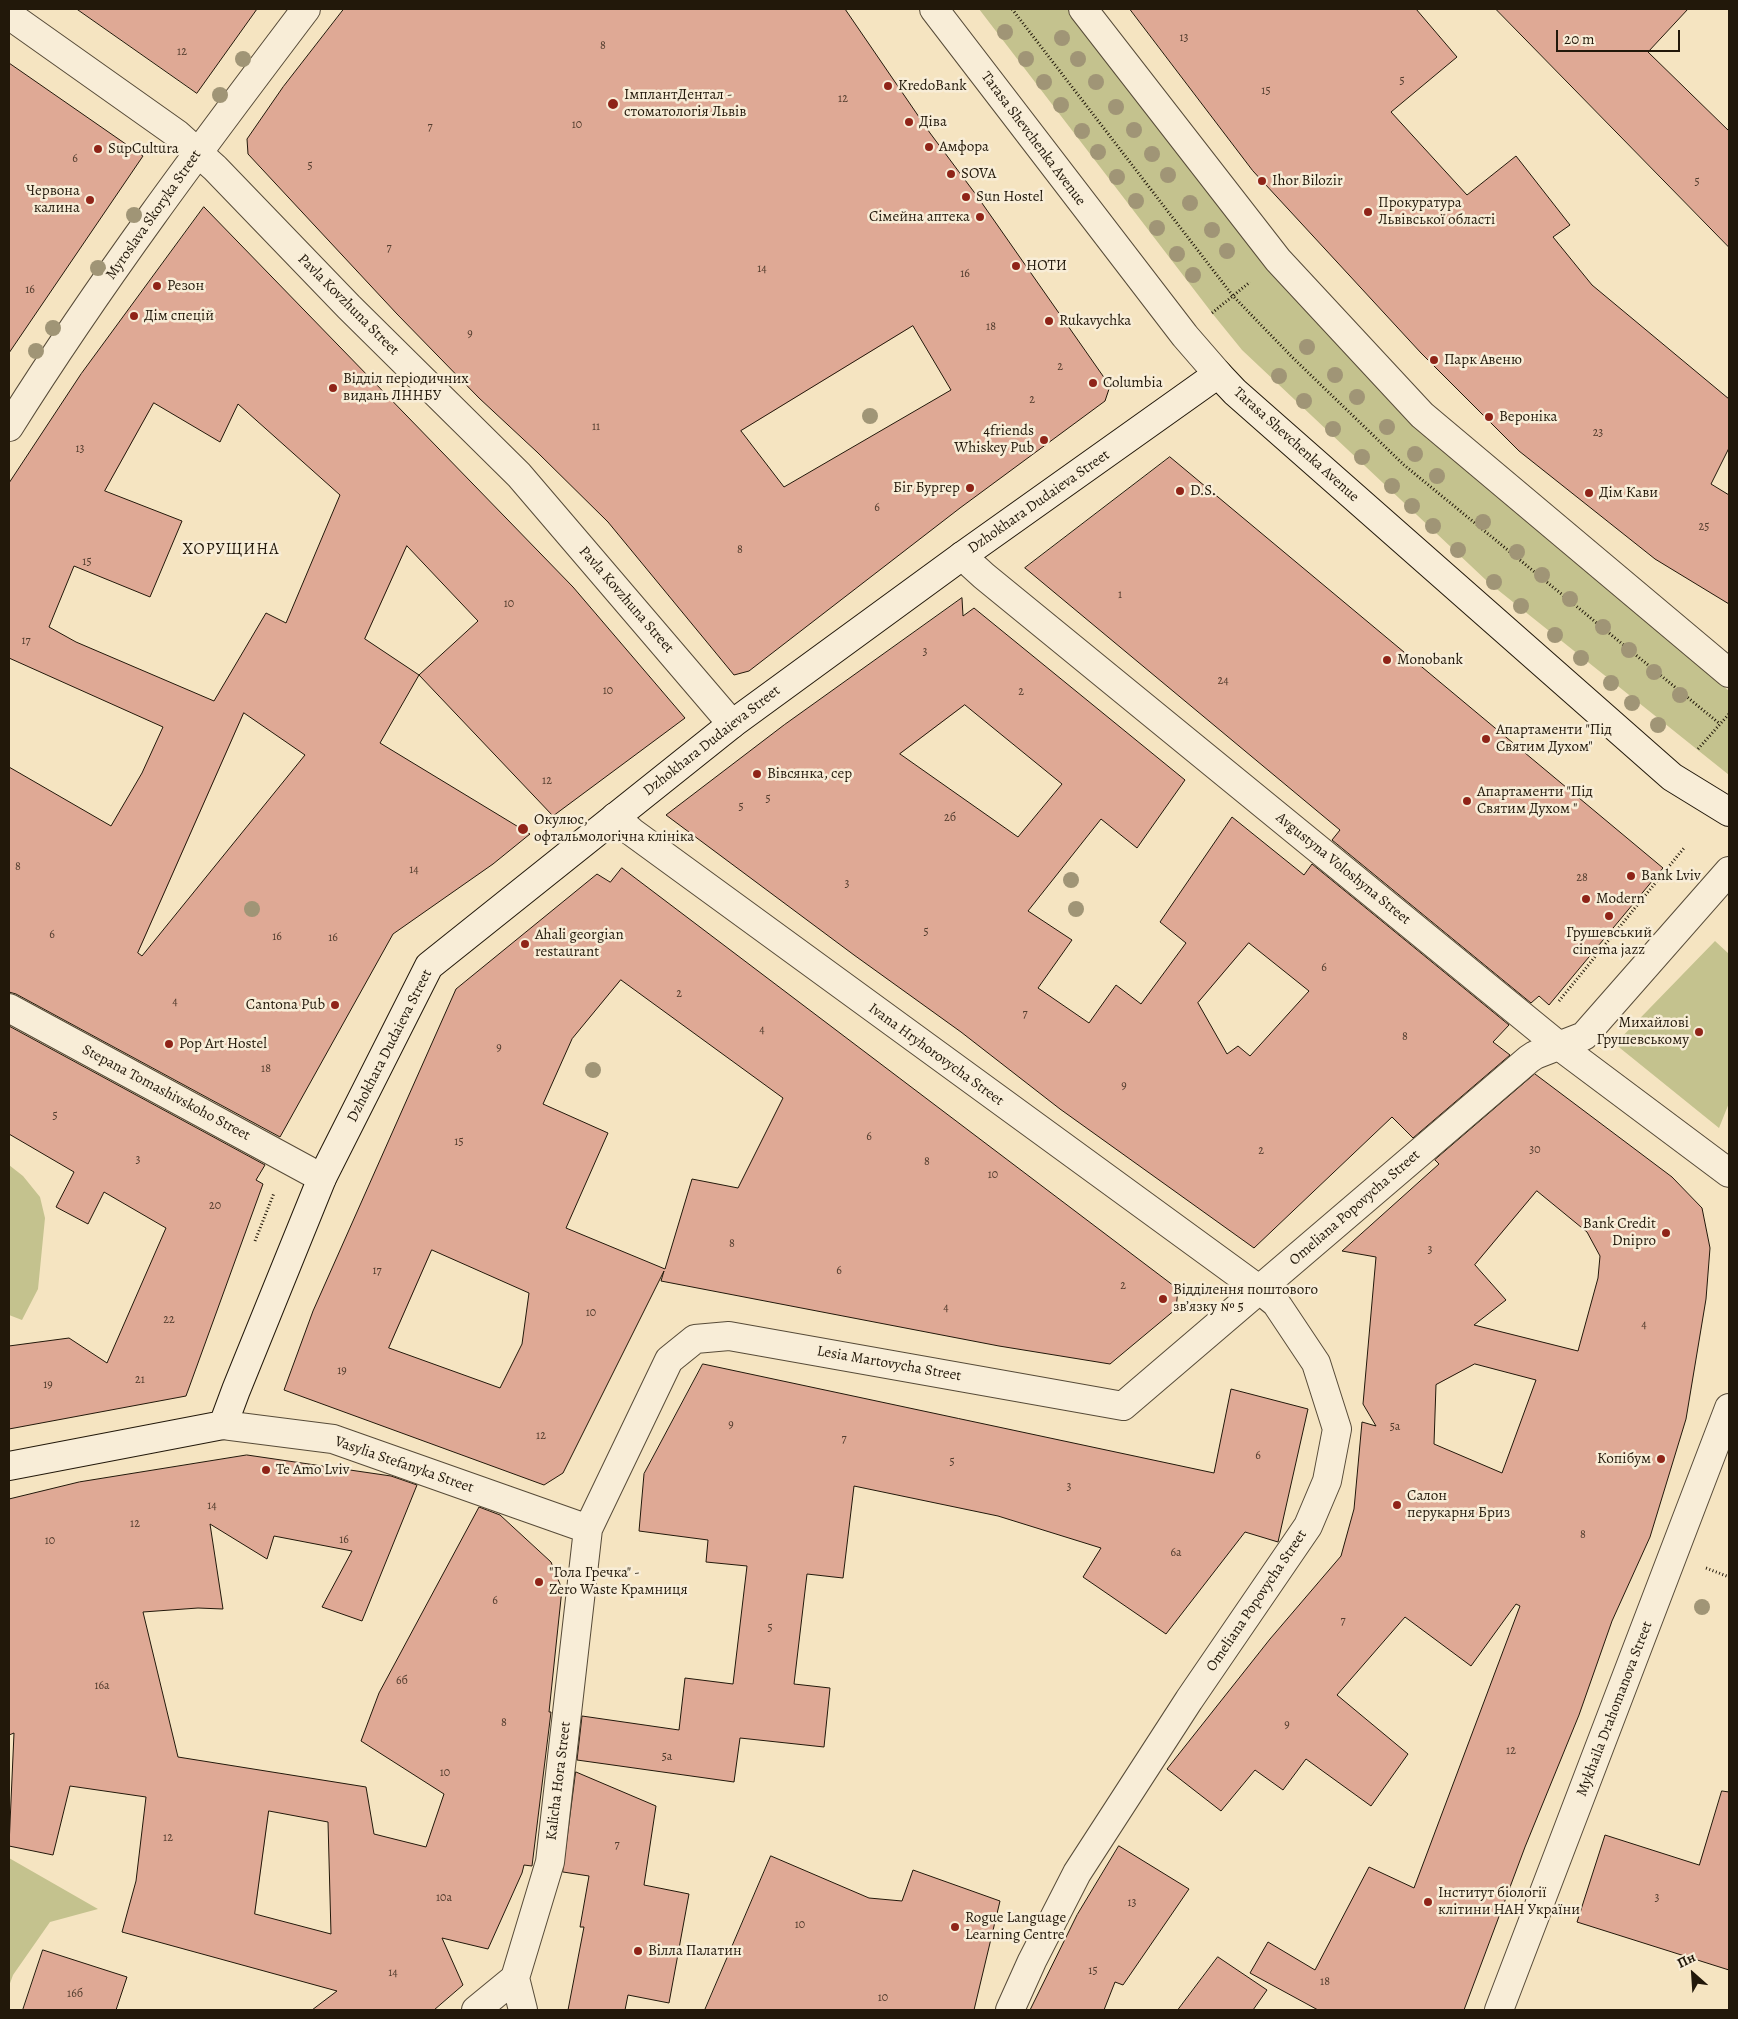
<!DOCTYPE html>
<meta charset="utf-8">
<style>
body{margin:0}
#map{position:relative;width:1738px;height:2019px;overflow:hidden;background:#f5e4c1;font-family:Alegreya,serif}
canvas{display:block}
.frame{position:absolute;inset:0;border:10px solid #22180a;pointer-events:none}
.north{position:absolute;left:1668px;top:1949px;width:50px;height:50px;-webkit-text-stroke:4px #f8edd7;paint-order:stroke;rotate:334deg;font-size:14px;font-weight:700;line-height:20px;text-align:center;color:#22180a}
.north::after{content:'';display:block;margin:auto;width:18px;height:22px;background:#22180a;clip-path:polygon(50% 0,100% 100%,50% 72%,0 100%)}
.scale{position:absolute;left:1556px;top:30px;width:124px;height:22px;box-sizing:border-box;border:2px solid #22180a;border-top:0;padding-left:6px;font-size:15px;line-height:18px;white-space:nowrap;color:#22180a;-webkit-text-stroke:4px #f8edd7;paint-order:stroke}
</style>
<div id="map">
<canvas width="1738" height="2019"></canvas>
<div class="frame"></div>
<div class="north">Пн</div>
<div class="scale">20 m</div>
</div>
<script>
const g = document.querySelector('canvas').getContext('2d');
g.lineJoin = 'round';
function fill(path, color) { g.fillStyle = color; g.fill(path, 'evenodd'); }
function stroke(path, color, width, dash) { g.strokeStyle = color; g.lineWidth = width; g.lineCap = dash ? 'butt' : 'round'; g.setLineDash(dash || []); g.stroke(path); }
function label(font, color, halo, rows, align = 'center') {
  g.font = font + ' Alegreya,serif'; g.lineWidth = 5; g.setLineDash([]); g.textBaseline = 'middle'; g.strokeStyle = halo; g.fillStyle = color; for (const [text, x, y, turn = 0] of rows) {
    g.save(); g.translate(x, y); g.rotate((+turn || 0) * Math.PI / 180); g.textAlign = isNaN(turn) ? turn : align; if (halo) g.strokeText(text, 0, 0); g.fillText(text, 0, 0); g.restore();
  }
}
fill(new Path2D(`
 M 979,9 L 1072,9 L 1429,434 L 1729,691 L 1729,775 L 1488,582 L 1242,350 L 1212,313 Z
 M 1715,941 L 1729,954 L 1729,1103 L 1719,1128 L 1615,1044 Z
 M 9,1165 L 23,1176 L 40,1197 L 45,1218 L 38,1289 L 22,1320 L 9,1315 Z
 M 9,1858 L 98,1909 L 50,1922 L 13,1975 L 9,1986 Z`), '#c4c28e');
const building = new Path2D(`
 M 77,9 L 257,9 L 197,93 Z
 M 344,9 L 845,9 L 930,133 L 977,196 L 1110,386 L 1105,401 L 960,508 L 749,671 L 734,675 L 608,522 L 537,452 L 479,398 L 397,314 L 248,154 L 247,139 L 283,87 ZM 913,326 L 951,390 L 784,487 L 741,431 Z
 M 1130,9 L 1416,9 L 1457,57 L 1391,112 L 1467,195 L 1516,156 L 1570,225 L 1553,237 L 1592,285 L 1729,399 L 1729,448 L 1711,484 L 1729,495 L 1729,604 L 1655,559 L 1519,451 L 1421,353 L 1253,171 Z
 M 1496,9 L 1688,9 L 1648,52 L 1729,131 L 1729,247 Z
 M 9,63 L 143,156 L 9,353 Z
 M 204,207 L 573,587 L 685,718 L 553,816 L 419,675 L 380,743 L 530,834 L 493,864 L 393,934 L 280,1137 L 16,994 L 9,992 L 9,767 L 111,826 L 142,773 L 163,727 L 9,658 L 9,483 L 81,374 ZM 154,403 L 220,442 L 238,404 L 340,495 L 286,623 L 266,613 L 214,701 L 76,642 L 49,627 L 74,566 L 150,597 L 182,521 L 105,491 ZM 407,546 L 478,621 L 419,675 L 365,639 ZM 244,713 L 305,755 L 142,956 L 138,953 Z
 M 1170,457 L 1663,868 L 1549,1005 L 1539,996 L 1531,1003 L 1332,840 L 1340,830 L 1025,568 Z
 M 962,598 L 963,616 L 974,608 L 1185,780 L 1137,848 L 1101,819 L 1028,911 L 1072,940 L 1038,988 L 1089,1023 L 1116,985 L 1141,1004 L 1186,943 L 1160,922 L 1232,817 L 1304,875 L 1312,864 L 1509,1025 L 1493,1042 L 1510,1055 L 1413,1138 L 1392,1117 L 1254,1248 L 1060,1109 L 961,1032 L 854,955 L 666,815 L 784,725 ZM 965,705 L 1062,784 L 1018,837 L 900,754 ZM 1249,943 L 1309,991 L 1250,1056 L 1238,1046 L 1227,1054 L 1198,1003 Z
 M 622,868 L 1178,1289 L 1176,1309 L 1110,1364 L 999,1346 L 661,1281 L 664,1271 L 563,1473 L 544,1485 L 284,1390 L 313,1311 L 456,989 L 597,874 L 610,882 ZM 621,980 L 783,1098 L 738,1188 L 692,1179 L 665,1269 L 566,1228 L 608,1133 L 543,1104 L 572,1039 ZM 432,1250 L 529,1293 L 522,1344 L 500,1388 L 389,1348 Z
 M 9,1026 L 265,1165 L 256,1180 L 263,1184 L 186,1396 L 9,1429 L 9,1346 L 69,1338 L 107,1363 L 166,1228 L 104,1192 L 88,1224 L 56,1207 L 74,1172 L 9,1134 Z
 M 1535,1074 L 1672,1177 L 1702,1208 L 1710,1248 L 1706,1299 L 1686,1419 L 1650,1537 L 1612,1621 L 1579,1715 L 1525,1847 L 1464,2010 L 1318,2010 L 1250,1973 L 1268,1942 L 1315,1970 L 1369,1867 L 1414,1888 L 1520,1606 L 1516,1604 L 1471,1666 L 1405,1617 L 1337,1695 L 1408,1754 L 1371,1806 L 1306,1759 L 1283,1790 L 1255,1770 L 1221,1811 L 1167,1769 L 1270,1639 L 1341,1556 L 1354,1509 L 1362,1422 L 1376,1426 L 1363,1404 L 1376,1257 L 1342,1251 L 1439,1164 L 1435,1160 ZM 1537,1191 L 1587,1232 L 1600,1256 L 1598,1278 L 1578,1351 L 1474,1325 L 1506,1300 L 1475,1265 ZM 1475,1364 L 1536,1380 L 1502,1473 L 1434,1444 L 1436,1385 Z
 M 703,1364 L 1214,1473 L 1231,1389 L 1308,1409 L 1278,1542 L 1245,1532 L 1166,1634 L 1083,1577 L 1101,1548 L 998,1516 L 854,1486 L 843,1578 L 807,1574 L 794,1684 L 830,1688 L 824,1747 L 740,1738 L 734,1782 L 577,1760 L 582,1716 L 679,1730 L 685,1678 L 733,1684 L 747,1566 L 706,1562 L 708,1540 L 639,1531 L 644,1474 Z
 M 247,1455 L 391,1476 L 417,1485 L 362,1621 L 322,1607 L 352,1551 L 274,1536 L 267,1559 L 210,1524 L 223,1609 L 198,1608 L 143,1612 L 178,1757 L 366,1787 L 374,1834 L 426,1847 L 444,1794 L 361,1741 L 379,1693 L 479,1507 L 500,1515 L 551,1562 L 562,1589 L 549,1712 L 551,1712 L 532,1866 L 524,1865 L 522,1873 L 488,1949 L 442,1938 L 463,1985 L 434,2010 L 312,2010 L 337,1991 L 122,1932 L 136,1881 L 146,1797 L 70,1786 L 53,1855 L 9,1846 L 14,1733 L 9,1735 L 9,1499 L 79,1482 ZM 269,1811 L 328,1822 L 331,1934 L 255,1914 Z
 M 576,1772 L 656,1806 L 644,1885 L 689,1894 L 669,2003 L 628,1995 L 625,2010 L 568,2010 L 584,1927 L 580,1927 L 589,1876 L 563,1872 Z
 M 1722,1791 L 1729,1792 L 1729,1970 L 1577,1922 L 1605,1835 L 1699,1865 Z
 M 1119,1846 L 1189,1889 L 1123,1985 L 1115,1982 L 1104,2010 L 1030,2010 L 1077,1915 Z
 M 771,1856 L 869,1898 L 902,1901 L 913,1870 L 1000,1901 L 974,2010 L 705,2010 Z
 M 43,1950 L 127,1977 L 116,2010 L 23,2010 Z
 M 1218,1957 L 1267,1990 L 1253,2010 L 1178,2010 Z`);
fill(building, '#dfa995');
stroke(building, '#22180a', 1);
const street = new Path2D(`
 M 934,9 L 1185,336 L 1218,374
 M 1083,9 L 1278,260 L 1422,415 L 1729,673
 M 9,15 L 177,134 L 215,168 L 349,307 L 519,475 L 732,724
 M 9,427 C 100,282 203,145 306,9
 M 962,556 L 984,576 L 1558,1045 L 1729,1173
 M 615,817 L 632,832 L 1260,1290 L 1276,1303 L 1316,1363 L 1337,1429 L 1327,1481 L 1308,1526 L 1189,1700 L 1077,1873 L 1032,1961 L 1010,2010
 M 9,1008 L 322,1178
 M 223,1425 L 333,1439 L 588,1529
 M 515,1978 L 523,2010
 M 476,2010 L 515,1978 L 550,1862 L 588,1529 L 669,1360 L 695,1339 L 729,1336 L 1123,1406 L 1529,1059 L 1535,1055 L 1584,1036 L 1729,871
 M 1499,2010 L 1729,1408`);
const secondary = new Path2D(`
 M 9,1466 L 223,1425 L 236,1390 L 322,1178 L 429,966 L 732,724 L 962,556 L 1218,374 L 1235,392 L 1672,777 L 1729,812`);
stroke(street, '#574b38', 30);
stroke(secondary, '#22180a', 30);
stroke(new Path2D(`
 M 1012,9 L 1233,296 L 1292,357 L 1404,465 L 1720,724
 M 1212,313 L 1250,282
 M 1698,749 L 1729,714
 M 1559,1001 L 1684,848
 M 255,1241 L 274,1193
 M 1706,1568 L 1729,1577`), '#22180a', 3, [1, 2.5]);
stroke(street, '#f8edd7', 28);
stroke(secondary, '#f8edd7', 28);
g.fillStyle = '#a09576';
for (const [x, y] of [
 [1005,32],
 [1062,38],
 [243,59],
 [1026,59],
 [1078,59],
 [1044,82],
 [1096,82],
 [220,95],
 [1061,105],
 [1116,107],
 [1134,130],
 [1082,131],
 [1098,152],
 [1152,154],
 [1168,175],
 [1117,177],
 [1136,201],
 [1190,203],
 [134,215],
 [1157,228],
 [1212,230],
 [1227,251],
 [1177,254],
 [98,268],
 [1193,275],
 [53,328],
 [1307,347],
 [36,351],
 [1335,375],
 [1279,376],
 [1357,397],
 [1304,401],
 [870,416],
 [1387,427],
 [1333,429],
 [1415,454],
 [1362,457],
 [1437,476],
 [1392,486],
 [1412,506],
 [1483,522],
 [1433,526],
 [1458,550],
 [1517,552],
 [1542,575],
 [1494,582],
 [1570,599],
 [1521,606],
 [1603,627],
 [1555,635],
 [1629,650],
 [1581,658],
 [1654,672],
 [1611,683],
 [1680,695],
 [1632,703],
 [1658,725],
 [1071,880],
 [252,909],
 [1076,909],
 [593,1070],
 [1702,1607]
]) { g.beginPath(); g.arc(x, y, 8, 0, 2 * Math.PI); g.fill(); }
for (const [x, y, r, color] of [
 [888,86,5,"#8f2418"],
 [613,104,6,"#8f2418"],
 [909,122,5,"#8f2418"],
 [929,147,5,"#8f2418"],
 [98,149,5,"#8f2418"],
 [951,174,5,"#8f2418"],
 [1262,181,5,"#8f2418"],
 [966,197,5,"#8f2418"],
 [90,200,5,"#8f2418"],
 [1368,212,5,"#8f2418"],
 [980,217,5,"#8f2418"],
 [1016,266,5,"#8f2418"],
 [157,286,5,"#8f2418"],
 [134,316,5,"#8f2418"],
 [1049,321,5,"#8f2418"],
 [1434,360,5,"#8f2418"],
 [1093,383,5,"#8f2418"],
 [333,388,5,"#8f2418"],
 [1489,417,5,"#8f2418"],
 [1044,440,5,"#8f2418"],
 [970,488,5,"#8f2418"],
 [1180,491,5,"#8f2418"],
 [1589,493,5,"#8f2418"],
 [1387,660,5,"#8f2418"],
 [1486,739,5,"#8f2418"],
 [757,774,5,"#8f2418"],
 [1467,801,5,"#8f2418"],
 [523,829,6,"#8f2418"],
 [1631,876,5,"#8f2418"],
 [1586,899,5,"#8f2418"],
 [1609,916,5,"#8f2418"],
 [525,944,5,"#8f2418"],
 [335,1005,5,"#8f2418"],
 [1699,1032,5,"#8f2418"],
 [169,1044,5,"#8f2418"],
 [1666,1233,5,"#8f2418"],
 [1163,1299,5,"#8f2418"],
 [1661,1459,5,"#8f2418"],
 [266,1470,5,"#8f2418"],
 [1397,1505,5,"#8f2418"],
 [539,1582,5,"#8f2418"],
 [1428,1902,5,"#8f2418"],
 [955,1927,5,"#8f2418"],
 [638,1951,5,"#8f2418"]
]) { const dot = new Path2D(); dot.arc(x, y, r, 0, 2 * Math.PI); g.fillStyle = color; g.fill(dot); stroke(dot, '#f8edd7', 2); }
label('12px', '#513c2d', null, [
 ["13",1184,38],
 ["8",603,46],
 ["12",182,52],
 ["5",1402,81],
 ["15",1266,91],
 ["12",843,99],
 ["10",577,125],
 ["7",430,127],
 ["6",75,159],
 ["5",310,166],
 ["5",1697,182],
 ["7",389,248],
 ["14",762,269],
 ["16",965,274],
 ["16",30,290],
 ["18",991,327],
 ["9",470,334],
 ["2",1060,367],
 ["2",1032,400],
 ["11",596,427],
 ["23",1598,433],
 ["13",80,449],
 ["6",877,508],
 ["25",1704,527],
 ["8",740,550],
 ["15",87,562],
 ["1",1120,595],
 ["10",509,604],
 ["17",26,641],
 ["3",925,652],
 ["24",1223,681],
 ["10",608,691],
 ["2",1021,692],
 ["12",547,781],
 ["5",768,799],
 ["5",741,807],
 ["2б",950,818],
 ["8",18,867],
 ["14",414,870],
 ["28",1582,878],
 ["3",847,884],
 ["5",926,932],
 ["6",52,935],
 ["16",277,937],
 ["16",333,938],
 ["6",1324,968],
 ["2",679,994],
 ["4",175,1002],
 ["7",1025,1014],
 ["4",762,1030],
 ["8",1405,1037],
 ["9",499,1048],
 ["18",266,1069],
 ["9",1124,1086],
 ["5",55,1116],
 ["6",869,1137],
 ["15",459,1142],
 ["30",1535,1150],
 ["2",1261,1151],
 ["3",138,1160],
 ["8",927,1162],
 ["10",993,1175],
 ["20",215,1206],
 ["8",732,1244],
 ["3",1430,1250],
 ["17",377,1271],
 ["6",839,1271],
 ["2",1123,1286],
 ["4",946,1308],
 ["10",591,1313],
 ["22",169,1320],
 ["4",1644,1325],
 ["19",342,1371],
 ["21",140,1380],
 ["19",48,1385],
 ["9",731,1425],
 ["5а",1395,1427],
 ["12",541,1436],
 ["7",844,1439],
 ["6",1258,1456],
 ["5",952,1462],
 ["3",1069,1487],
 ["14",212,1506],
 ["12",135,1524],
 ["8",1583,1535],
 ["16",344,1540],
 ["10",50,1541],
 ["6а",1176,1553],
 ["6",495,1601],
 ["7",1343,1621],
 ["5",770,1628],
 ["6б",402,1681],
 ["16а",102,1686],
 ["8",504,1723],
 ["9",1287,1725],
 ["12",1511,1751],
 ["5а",667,1757],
 ["10",445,1773],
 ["12",168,1838],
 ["7",617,1845],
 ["10а",444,1898],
 ["3",1657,1898],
 ["13",1132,1903],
 ["10",800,1925],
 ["15",1093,1971],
 ["14",393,1973],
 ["18",1325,1982],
 ["16б",75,1994],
 ["10",883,1998]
]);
label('15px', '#22180a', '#f8edd7', [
 ["KredoBank",898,86],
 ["ІмплантДентал -",624,95],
 ["стоматологія Львів",624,112],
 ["Діва",919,122],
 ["Амфора",939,147],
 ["SupCultura",108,149],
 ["SOVA",961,174],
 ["Ihor Bilozir",1272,181],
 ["Червона",80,191,"right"],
 ["калина",80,208,"right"],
 ["Sun Hostel",976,197],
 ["Прокуратура",1378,203],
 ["Львівської області",1378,220],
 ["Сімейна аптека",970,217,"right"],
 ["НОТИ",1026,266],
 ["Резон",167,286],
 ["Дiм спецiй",144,316],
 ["Rukavychka",1059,321],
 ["Парк Авеню",1444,360],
 ["Відділ періодичних",343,379],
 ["видань ЛННБУ",343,396],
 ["Columbia",1103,383],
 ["Вероніка",1499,417],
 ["4friends",1034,431,"right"],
 ["Whiskey Pub",1034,448,"right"],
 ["Біг Бургер",960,488,"right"],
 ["D.S.",1190,491],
 ["Дім Кави",1599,493],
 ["Monobank",1397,660],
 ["Апартаменти \"Під",1496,730],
 ["Святим Духом\"",1496,747],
 ["Вівсянка, сер",767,774],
 ["Апартаменти \"Під",1477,792],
 ["Святим Духом \"",1477,809],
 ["Окулюс,",534,820],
 ["офтальмологічна клініка",534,837],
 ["Bank Lviv",1641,876],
 ["Modern",1596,899],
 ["Грушевський",1609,933,"center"],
 ["cinema jazz",1609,950,"center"],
 ["Ahali georgian",535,935],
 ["restaurant",535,952],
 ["Cantona Pub",325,1005,"right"],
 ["Михайлові",1689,1023,"right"],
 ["Грушевському",1689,1040,"right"],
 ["Pop Art Hostel",179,1044],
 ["Bank Credit",1656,1224,"right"],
 ["Dnipro",1656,1241,"right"],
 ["Відділення поштового",1173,1290],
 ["зв’язку № 5",1173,1307],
 ["Копібум",1651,1459,"right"],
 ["Te Amo Lviv",276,1470],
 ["Салон",1407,1496],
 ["перукарня Бриз",1407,1513],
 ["\"Гола Гречка\" -",549,1573],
 ["Zero Waste Крамниця",549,1590],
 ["Інститут біології",1438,1893],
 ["клітини НАН України",1438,1910],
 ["Rogue Language",965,1918],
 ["Learning Centre",965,1935],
 ["Вілла Палатин",648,1951]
], 'left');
label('15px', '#22180a', '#f8edd7', [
 ["Tarasa Shevchenka Avenue",1033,139,53],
 ["Myroslava Skoryka Street",154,215,-55],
 ["Pavla Kovzhuna Street",348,305,45],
 ["Tarasa Shevchenka Avenue",1296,445,42],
 ["Dzhokhara Dudaieva Street",1039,502,-35],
 ["Pavla Kovzhuna Street",626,600,49],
 ["Dzhokhara Dudaieva Street",712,741,-38],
 ["Avgustyna Voloshyna Street",1343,869,39],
 ["Dzhokhara Dudaieva Street",390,1046,-63],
 ["Ivana Hryhorovycha Street",936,1055,36],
 ["Stepana Tomashivskoho Street",166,1093,28],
 ["Omeliana Popovycha Street",1355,1208,-41],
 ["Lesia Martovycha Street",889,1364,10],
 ["Vasylia Stefanyka Street",404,1465,19],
 ["Omeliana Popovycha Street",1257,1601,-56],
 ["Mykhaila Drahomanova Street",1615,1709,-69],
 ["Kalicha Hora Street",559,1781,-83]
]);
g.letterSpacing = '1px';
label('16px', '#22180a', '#f8edd7', [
 ["ХОРУЩИНА",231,550]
]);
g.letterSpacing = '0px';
</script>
